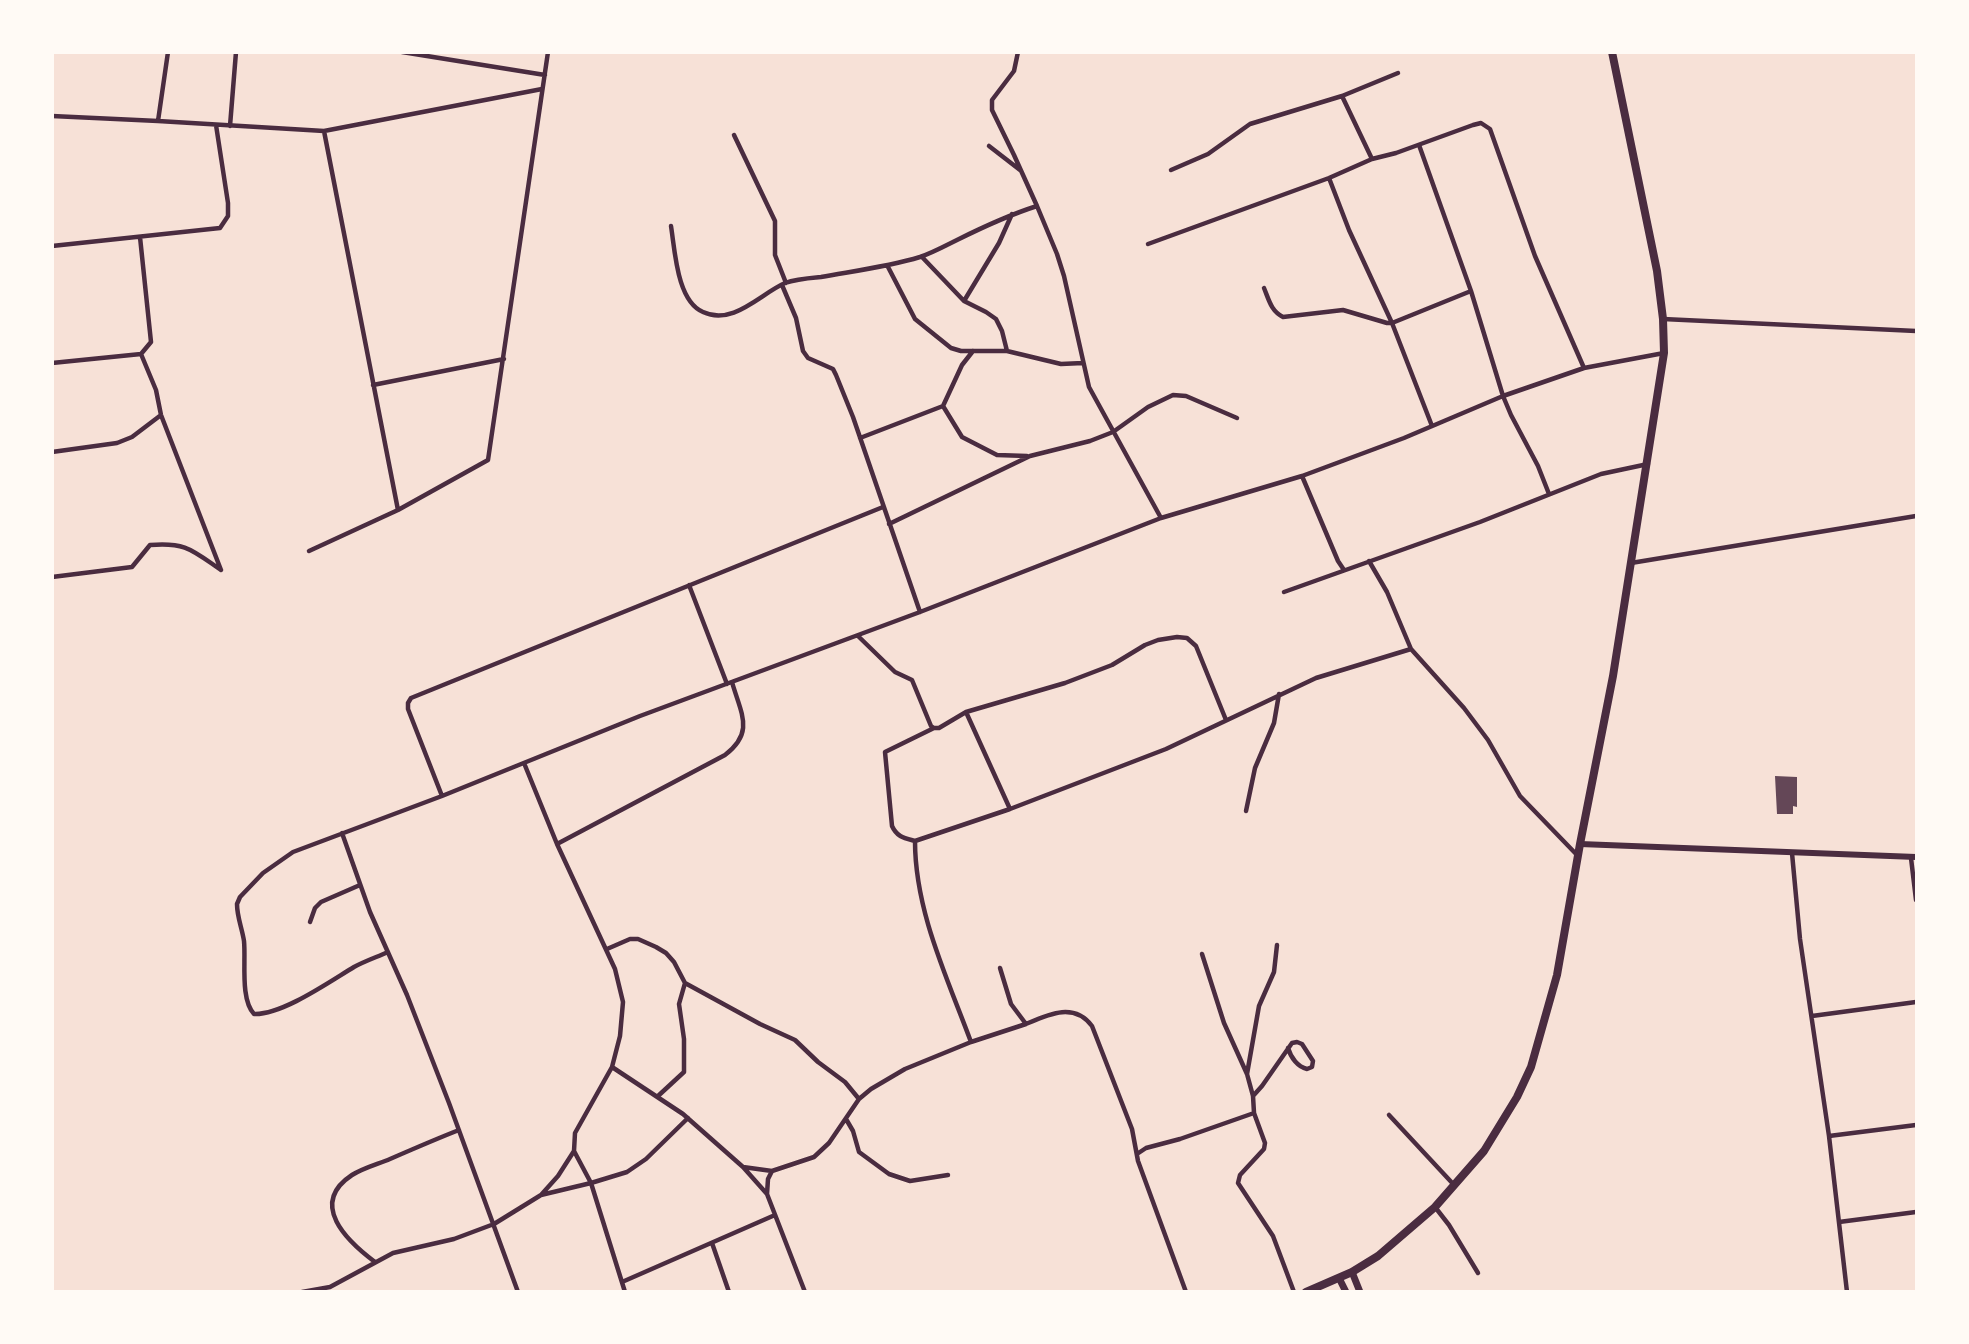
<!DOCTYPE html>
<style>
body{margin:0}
#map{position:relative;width:1969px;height:1344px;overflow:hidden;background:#f7e1d7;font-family:"Golos Text",sans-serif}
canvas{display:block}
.frame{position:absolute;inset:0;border:54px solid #fffaf5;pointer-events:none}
</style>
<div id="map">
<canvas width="1969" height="1344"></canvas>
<div class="frame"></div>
</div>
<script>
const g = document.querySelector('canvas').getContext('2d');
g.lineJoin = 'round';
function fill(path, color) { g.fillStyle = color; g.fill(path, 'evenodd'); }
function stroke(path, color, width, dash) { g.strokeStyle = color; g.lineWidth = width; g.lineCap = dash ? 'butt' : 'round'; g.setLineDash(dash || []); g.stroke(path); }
fill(new Path2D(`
 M 1775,776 L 1797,777 L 1797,807 L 1793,806 L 1793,814 L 1777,814 Z`), '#644757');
stroke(new Path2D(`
 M 402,52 L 545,75
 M 1018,52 L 1014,71 L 992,100 L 992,110 L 1014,155 L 1037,206
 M 1342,96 L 1398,73
 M 52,116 L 158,121 L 168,52
 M 158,121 L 324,131 L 542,89
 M 230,126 L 236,52
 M 324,131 L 398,510
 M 734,135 L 775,221 L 775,255 L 786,283
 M 1419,145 L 1471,291 L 1503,396 L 1511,415 L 1538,466 L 1549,494
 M 989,146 L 1020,170
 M 1372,159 L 1396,153 L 1473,125 L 1481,123 L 1490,129 L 1535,256 L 1584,368
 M 1329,178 L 1349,230 L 1392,323 L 1432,426
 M 671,226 C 675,251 677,301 703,312 C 733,326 760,294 785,283 C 796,279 810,278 821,277 C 854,271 887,267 920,257 C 932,253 945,246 957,240 C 983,227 1009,215 1037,206 L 1057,254 L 1064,276 L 1089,387 L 1161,518 L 1302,476 L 1338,561 L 1344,570
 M 140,237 L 151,342 L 141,354 L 156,390 L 161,415 L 221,570
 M 1148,244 L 1329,178 L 1372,159 L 1342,96 L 1250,124 L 1208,154 L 1171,170
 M 52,246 L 220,228 L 228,216 L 228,203 L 216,125
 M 922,257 L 964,301 L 986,312 L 996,319 L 1002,331 L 1007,351
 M 887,265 L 915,319 L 951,348 L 961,351 L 1007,351 L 1061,364 L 1083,363
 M 782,285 L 796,318 L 803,351 L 808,358 L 833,369 L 836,375 L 853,417 L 920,612
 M 1264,288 C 1269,300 1271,311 1283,317 L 1343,310 L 1387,323 L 1392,323 L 1471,291
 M 964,301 L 999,243 L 1012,214
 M 1663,319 L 1916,331
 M 52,363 L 141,354
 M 373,385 L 504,359
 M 943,406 L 962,437 L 997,455 L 1027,456
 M 860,438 L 943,406 L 962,365 L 973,351
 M 52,452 L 117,443 L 132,437 L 161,415
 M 1302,476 L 1404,438 L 1503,396 L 1584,368 L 1664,353
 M 889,524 L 1030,456 L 1090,441 L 1113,432 L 1148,407 L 1173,395 L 1186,396 L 1237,418
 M 309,551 L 398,510 L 488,460 L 548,52
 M 1369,561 L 1387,592 L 1411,649
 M 1631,563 L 1916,516
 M 52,577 L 132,567 L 150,545 C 186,542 192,550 221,570
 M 689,585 L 727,684
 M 1284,592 L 1480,522 L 1601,474 L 1648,464
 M 858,636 L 895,672 L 912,680 L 931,726 L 934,728
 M 966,712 L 1010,809
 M 524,763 L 557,844 L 615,969 L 623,1002 L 620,1036 L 612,1067 L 575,1133 L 574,1151 L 591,1183 L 625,1292
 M 442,796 L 408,709 L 408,703 L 411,698 L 883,507
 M 1246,811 L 1255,768 L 1274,723 L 1279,694
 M 342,833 L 370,912 L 407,995 L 449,1103 L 518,1292
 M 915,841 C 904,838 897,837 892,826 L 885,752 L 934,728 L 939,728 L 966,712 L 1065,683 L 1112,665 L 1145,645 L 1158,640 L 1177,637 L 1187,638 L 1196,646 L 1226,720
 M 557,844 L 725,755 C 755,732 741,714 732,682
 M 1792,853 L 1800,939 L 1829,1136 L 1847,1292
 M 1911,858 L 1916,900
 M 310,922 L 315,908 L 321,902 L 360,885
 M 607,949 L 630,939 L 638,939 L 656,947 L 666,953 L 674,962 L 685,983 L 760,1024 L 795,1040 L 818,1062 L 845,1082 L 859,1099
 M 388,952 C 377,957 365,961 354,967 C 329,982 282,1015 254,1014 C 240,999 246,961 244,941 C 242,928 237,917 237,904 L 240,897 L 263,873 L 293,852 L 442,796 L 640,716 L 920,612 L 1161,518
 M 1202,954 L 1224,1023 L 1247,1074 L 1253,1096 L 1254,1113 L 1265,1143 L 1264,1149 L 1240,1175 L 1238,1183 L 1273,1236 L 1294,1292
 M 1000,968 L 1011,1004 L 1026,1024 C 1049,1014 1074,1002 1092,1026 L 1132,1129 L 1138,1161 L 1186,1292
 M 1812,1016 L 1916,1002
 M 971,1042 L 1026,1024
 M 612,1067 L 683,1114 L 743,1167 L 767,1194
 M 1247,1074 L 1259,1006 L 1274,972 L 1277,945
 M 658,1096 L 684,1072 L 684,1039 L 679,1004 L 685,983
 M 1253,1096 L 1262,1086 L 1292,1043 L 1297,1042 L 1302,1044 L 1313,1061 L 1312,1067 L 1307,1069 C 1298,1067 1291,1058 1288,1048
 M 1389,1115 L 1455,1186
 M 846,1119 L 853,1131 L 859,1152 L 889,1174 L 910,1181 L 948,1175
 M 1829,1136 L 1916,1125
 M 1137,1154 L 1146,1148 L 1180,1139 L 1254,1113
 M 743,1167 L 772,1171 L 814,1157 L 829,1143 L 859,1099 L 871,1089 L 905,1069 L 971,1042 C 947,977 915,911 915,841 L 1010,809 L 1166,749 L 1316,678 L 1411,649 L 1464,708 L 1488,740 L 1520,796 L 1578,856
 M 772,1171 L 768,1179 L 767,1194 L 805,1292
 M 541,1195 L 558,1176 L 574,1151
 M 1435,1207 L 1449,1225 L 1478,1273
 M 1839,1222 L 1916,1212
 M 712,1243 L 729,1292
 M 375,1262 C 347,1241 308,1204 352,1175 C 363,1168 378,1164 390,1159 C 413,1149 436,1139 459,1130
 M 622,1282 L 775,1215
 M 302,1292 L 330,1287 L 393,1253 L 454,1239 L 494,1224 L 541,1195 L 591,1183 L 627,1172 L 646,1159 L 688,1118`), '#4a2c40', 4.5);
stroke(new Path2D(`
 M 1580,844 L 1916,857`), '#4a2c40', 6);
stroke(new Path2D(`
 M 1352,1272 L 1360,1292
 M 1339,1278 L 1346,1292`), '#4a2c40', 7);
stroke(new Path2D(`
 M 1306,1292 L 1352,1272 L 1378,1256 L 1435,1207 L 1484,1151 L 1517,1097 L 1531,1067 L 1557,975 L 1580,844 L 1613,676 L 1664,353 L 1663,319 L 1657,271 L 1612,52`), '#4a2c40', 8);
</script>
